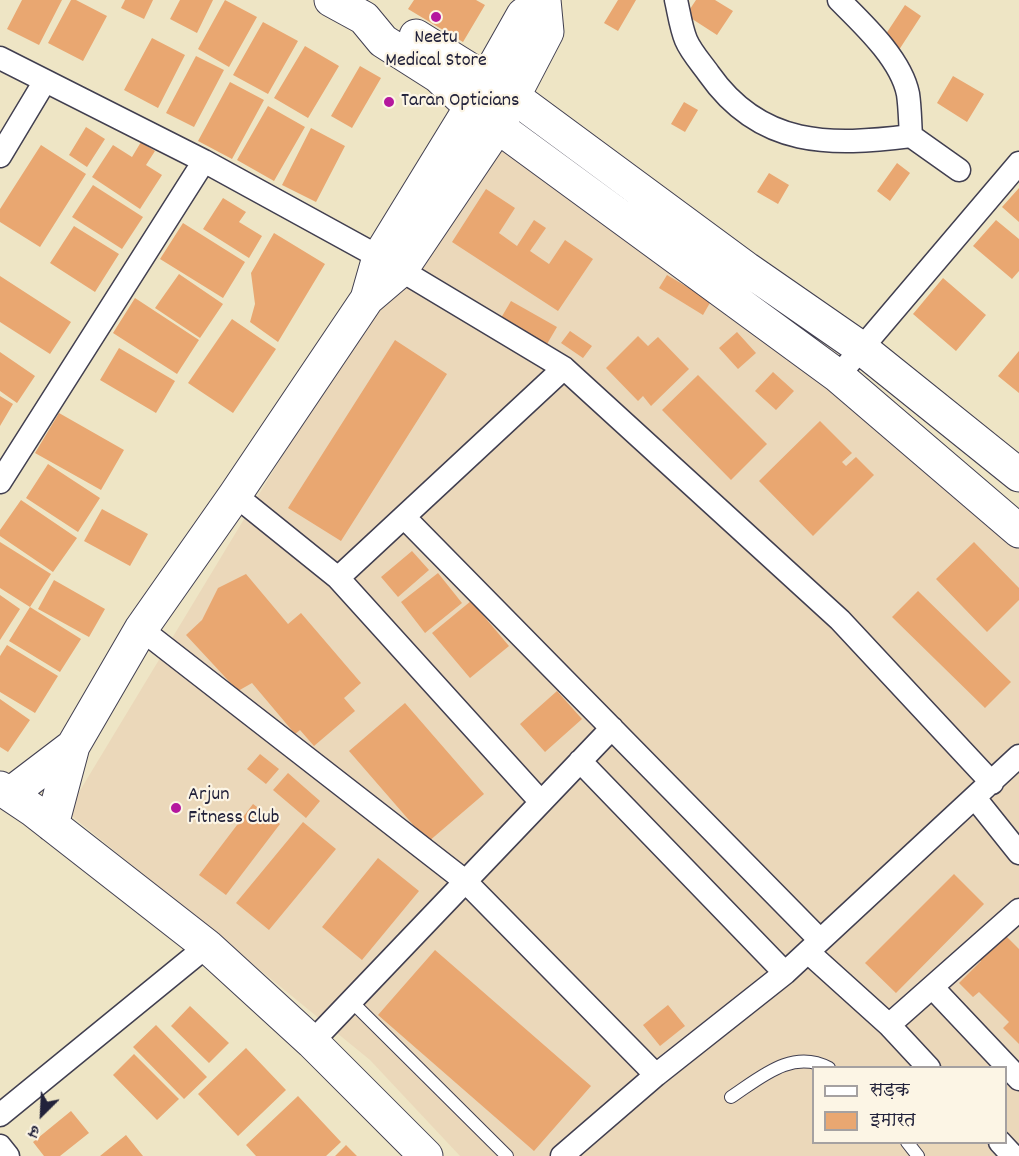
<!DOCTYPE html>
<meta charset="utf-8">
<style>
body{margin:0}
#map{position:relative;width:1019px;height:1156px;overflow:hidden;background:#eee5c5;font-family:Dekko,"Playpen Sans Deva",sans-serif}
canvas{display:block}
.legend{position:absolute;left:812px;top:1066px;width:195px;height:78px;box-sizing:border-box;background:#fcf5e5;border:2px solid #a5a1a1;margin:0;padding:8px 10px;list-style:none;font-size:18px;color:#22223b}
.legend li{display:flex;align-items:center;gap:12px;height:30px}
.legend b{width:30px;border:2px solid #a5a1a1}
.north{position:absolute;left:12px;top:1084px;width:60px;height:60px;-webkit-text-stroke:4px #fcf5e5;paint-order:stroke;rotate:204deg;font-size:16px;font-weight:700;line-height:24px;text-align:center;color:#22223b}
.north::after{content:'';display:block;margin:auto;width:21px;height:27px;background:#22223b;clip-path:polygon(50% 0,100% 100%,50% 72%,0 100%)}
</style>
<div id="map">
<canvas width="1019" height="1156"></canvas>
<ul class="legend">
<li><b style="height:8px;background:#fff"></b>सड़क</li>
<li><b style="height:16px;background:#e9a771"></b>इमारत</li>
</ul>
<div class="north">उ</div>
</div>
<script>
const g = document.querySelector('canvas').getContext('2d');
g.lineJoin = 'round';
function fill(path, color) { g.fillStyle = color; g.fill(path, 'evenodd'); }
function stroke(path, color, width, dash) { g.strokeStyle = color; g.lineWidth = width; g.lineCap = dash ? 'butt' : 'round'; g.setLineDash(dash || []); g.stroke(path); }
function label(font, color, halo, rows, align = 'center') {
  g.font = font + ' Dekko,sans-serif'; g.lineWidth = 4.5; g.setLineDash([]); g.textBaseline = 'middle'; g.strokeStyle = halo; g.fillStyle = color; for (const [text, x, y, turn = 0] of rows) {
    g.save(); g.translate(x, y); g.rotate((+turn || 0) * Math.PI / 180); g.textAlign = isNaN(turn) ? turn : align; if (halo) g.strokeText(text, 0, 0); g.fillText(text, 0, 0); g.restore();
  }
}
fill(new Path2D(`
 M 481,127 L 847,377 L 1019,544 L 1019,1156 L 460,1156 L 370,1060 L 67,812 ZM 814,1068 L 1006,1068 L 1006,1142 L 814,1142 Z`), '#ebd8ba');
fill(new Path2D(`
 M 22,0 L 62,0 L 39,45 L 7,29 Z
 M 71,0 L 76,0 L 107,16 L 83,61 L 48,43 Z
 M 125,0 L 153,0 L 144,19 L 121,8 Z
 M 180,0 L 213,0 L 197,33 L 170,19 Z
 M 225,0 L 257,17 L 229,67 L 198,49 Z
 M 414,0 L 476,0 L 485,5 L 463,42 L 408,9 Z
 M 618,0 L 636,0 L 618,31 L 604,23 Z
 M 696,0 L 715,0 L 733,11 L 717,35 L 686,15 Z
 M 905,5 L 921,16 L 897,53 L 880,43 Z
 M 263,22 L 298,41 L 268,94 L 233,75 Z
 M 152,38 L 185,55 L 158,108 L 124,90 Z
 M 305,46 L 339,66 L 308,118 L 274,98 Z
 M 196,56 L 224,70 L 194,127 L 166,113 Z
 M 360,66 L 381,78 L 352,128 L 331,116 Z
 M 953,76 L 984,94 L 967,122 L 937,103 Z
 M 230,82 L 264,100 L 232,159 L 198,141 Z
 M 684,102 L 698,110 L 685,132 L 671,124 Z
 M 268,106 L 305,127 L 274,181 L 237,160 Z
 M 86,127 L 105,139 L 87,167 L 69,155 Z
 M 311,128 L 345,146 L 316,202 L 282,185 Z
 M 141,142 L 155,151 L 146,165 L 162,175 L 140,209 L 92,177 L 113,145 L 132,157 Z
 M 41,145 L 86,174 L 40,247 L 0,222 L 0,209 Z
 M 897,163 L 910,173 L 890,201 L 877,191 Z
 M 769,173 L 789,185 L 778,204 L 757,192 Z
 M 93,185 L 143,217 L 122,249 L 72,217 Z
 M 1019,188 L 1019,222 L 1002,207 Z
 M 486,189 L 515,208 L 499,233 L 517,246 L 534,220 L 546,228 L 530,251 L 549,264 L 565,240 L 593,259 L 558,311 L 452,242 Z
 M 223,198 L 246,212 L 239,222 L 262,236 L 249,258 L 203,229 Z
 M 996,220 L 1019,239 L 1019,271 L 1012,279 L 973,246 Z
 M 183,223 L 245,262 L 223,298 L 160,259 Z
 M 74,226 L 119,254 L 95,292 L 50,263 Z
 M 274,233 L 325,264 L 278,342 L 250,322 L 255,304 L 251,273 Z
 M 179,274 L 223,304 L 200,338 L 155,308 Z
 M 667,275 L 711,301 L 703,315 L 659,288 Z
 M 0,276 L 71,322 L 50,354 L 0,322 Z
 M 943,278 L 986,315 L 956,351 L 913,314 Z
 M 135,298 L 199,340 L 177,374 L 113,333 Z
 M 511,301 L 557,327 L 547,344 L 501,318 Z
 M 232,319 L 276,349 L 233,413 L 188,383 Z
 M 570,331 L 592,346 L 583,358 L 561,343 Z
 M 737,332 L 756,353 L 738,369 L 719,348 Z
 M 638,336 L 648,346 L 658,337 L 689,369 L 651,406 L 643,396 L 638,401 L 606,368 Z
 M 395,340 L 447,374 L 341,541 L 288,508 Z
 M 119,348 L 175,381 L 156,413 L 100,380 Z
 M 1019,351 L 1019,393 L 998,376 Z
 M 0,352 L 35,376 L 17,403 L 0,391 Z
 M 773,372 L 794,391 L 776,410 L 755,391 Z
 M 698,375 L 767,444 L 731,480 L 662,410 Z
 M 0,396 L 13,404 L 0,426 Z
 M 59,413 L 124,450 L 101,490 L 35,453 Z
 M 820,421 L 852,453 L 842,462 L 846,466 L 856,457 L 874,475 L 813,536 L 759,481 Z
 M 48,464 L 100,498 L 78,532 L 26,498 Z
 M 21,500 L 77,538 L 53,572 L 0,536 L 0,530 Z
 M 102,509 L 148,534 L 130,566 L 84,541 Z
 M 0,542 L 51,574 L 30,607 L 0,588 Z
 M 974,542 L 1019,588 L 1019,600 L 987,632 L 936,579 Z
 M 412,551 L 429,570 L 398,597 L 381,577 Z
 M 438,573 L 462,603 L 425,633 L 401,602 Z
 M 246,574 L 288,624 L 301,613 L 361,683 L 344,698 L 355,711 L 314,746 L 300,730 L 295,734 L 252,683 L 238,691 L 186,635 L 202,620 L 218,588 Z
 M 54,580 L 105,609 L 89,637 L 38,609 Z
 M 918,591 L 1011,682 L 985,708 L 892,617 Z
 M 0,595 L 20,609 L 0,640 Z
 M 471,601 L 509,646 L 470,678 L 432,633 Z
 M 30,607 L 81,639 L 60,672 L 9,641 Z
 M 7,645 L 58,676 L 35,713 L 0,692 L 0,656 Z
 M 557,691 L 582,719 L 545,752 L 520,724 Z
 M 0,699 L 30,720 L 8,752 L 0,747 Z
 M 405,703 L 484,794 L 428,842 L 349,751 Z
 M 260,754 L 279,769 L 266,784 L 247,769 Z
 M 288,773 L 320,801 L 306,818 L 273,790 Z
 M 253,804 L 280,824 L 226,895 L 199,875 Z
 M 303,822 L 336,849 L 269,930 L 236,903 Z
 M 378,858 L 419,891 L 362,960 L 322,927 Z
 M 954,874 L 984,904 L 896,993 L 865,963 Z
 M 1004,934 L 1019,949 L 1019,1044 L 1003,1028 L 1009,1022 L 979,992 L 973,997 L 959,983 L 981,961 L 979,959 Z
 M 435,950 L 591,1086 L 534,1151 L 378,1015 Z
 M 668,1005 L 685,1026 L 660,1046 L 643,1025 Z
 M 190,1006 L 229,1043 L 209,1063 L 171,1026 Z
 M 156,1025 L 207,1077 L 184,1099 L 133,1047 Z
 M 246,1048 L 286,1090 L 238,1136 L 198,1094 Z
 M 134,1054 L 179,1099 L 157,1120 L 113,1075 Z
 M 298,1096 L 341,1142 L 326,1156 L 256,1156 L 246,1145 Z
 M 71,1111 L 89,1133 L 60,1156 L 44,1156 L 33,1142 Z
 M 126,1135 L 143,1156 L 100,1156 Z
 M 346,1145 L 357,1156 L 335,1156 Z`), '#e9a771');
const lane = new Path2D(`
 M 350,1000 L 507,1156
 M 731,1097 C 760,1078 792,1048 829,1068
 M 907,1142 L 918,1156`);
const street = new Path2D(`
 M 676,0 C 679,13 681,28 686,40 C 691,52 702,64 709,74 C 761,148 831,146 911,136 L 959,170
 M 839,0 C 863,24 901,59 908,94 C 910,107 910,122 911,136
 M 0,58 L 204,161 L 379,257 L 564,368 L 840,620 L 992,783
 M 0,156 L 45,81
 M 838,376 L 1019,163
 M 0,482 L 204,161
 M 235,495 L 338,578 L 541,802
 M 404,517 L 820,940
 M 338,578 L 564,368
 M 141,629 L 465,881 L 656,1075
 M 580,761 L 785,973
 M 975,798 L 1019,853
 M 808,952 L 889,1025 L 929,1068
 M 933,988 L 1019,1079
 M 889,1025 L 1019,910
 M 312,1042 L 612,728
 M 0,1115 L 207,946
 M 1000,1142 L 1013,1156
 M 0,1146 L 8,1156
 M 562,1156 L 656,1075 L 785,973 L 1019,756`);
const secondary = new Path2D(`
 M 331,0 L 364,18 L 383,41 L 438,76 L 471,107 L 838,376 L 1019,531
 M 416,36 L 514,97 L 747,269 L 861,348 L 1019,475
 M 367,299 L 379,257 L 471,107 L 523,15 L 543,0
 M 0,788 L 33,810 L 207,946 L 312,1042 L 426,1156
 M 10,794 L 73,746
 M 52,825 L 73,746 L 141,629 L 235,495 L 367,299 L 401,270 L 498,126 L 547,32 L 544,0`);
stroke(lane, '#413f50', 14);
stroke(street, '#413f50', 25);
stroke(secondary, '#413f50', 35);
stroke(lane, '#fff', 12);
stroke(street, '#fff', 22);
stroke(secondary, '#fff', 33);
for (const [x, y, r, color] of [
 [436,17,6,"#b5179e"],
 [389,102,6,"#b5179e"],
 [176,808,6,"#b5179e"]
]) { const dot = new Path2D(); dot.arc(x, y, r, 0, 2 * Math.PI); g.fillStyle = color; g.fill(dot); stroke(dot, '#fcf5e5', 2); }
label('20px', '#22223b', '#fcf5e5', [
 ["Neetu",436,39,"center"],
 ["Medical Store",436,62,"center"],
 ["Taran Opticians",401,102],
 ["Arjun",188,796],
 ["Fitness Club",188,819]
], 'left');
</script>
